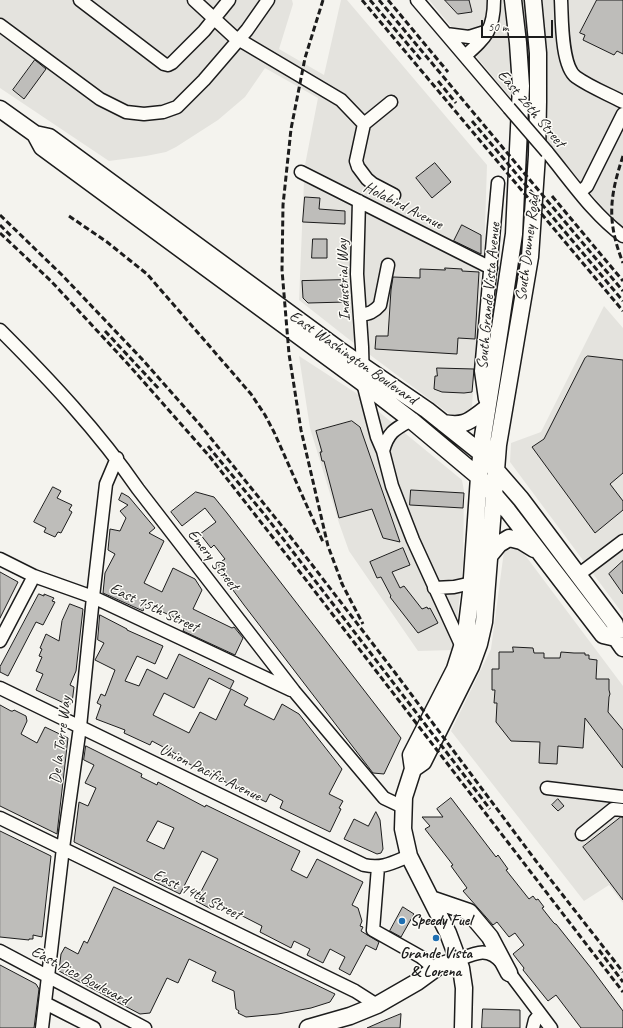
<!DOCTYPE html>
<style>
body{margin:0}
#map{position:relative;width:623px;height:1028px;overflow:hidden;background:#f4f3ee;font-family:Caveat,sans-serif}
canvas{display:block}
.scale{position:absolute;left:481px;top:20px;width:72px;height:18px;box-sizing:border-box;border:2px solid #1c1c1c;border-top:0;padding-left:5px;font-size:12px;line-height:14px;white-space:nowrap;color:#1c1c1c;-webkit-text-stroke:3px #fdfcf7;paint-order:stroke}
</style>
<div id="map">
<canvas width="623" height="1028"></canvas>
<div class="scale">50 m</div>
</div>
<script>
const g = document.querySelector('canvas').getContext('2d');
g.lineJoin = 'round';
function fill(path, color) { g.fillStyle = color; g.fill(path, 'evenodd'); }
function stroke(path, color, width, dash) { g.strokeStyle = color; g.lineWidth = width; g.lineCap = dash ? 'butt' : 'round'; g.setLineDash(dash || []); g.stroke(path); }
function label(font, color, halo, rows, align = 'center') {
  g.font = font + ' Caveat,sans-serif'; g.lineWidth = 3; g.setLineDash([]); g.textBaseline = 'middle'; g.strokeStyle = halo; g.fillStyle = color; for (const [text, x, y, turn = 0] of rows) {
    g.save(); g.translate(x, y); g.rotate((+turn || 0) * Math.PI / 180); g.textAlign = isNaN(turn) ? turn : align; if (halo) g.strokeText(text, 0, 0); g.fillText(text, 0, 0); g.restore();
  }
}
fill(new Path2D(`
 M 0,0 L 292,0 L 293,4 L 279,49 L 324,75 L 341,0 L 347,0 L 487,165 L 484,257 L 481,258 L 305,165 L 318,98 L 265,68 L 245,97 L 218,120 L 176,147 L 166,152 L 146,156 L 109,161 L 0,88 Z
 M 429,0 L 623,0 L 623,228 L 596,200 Z
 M 304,181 L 481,271 L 472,406 L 469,412 L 465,415 L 459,417 L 452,416 L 346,337 L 299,300 Z
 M 604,306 L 623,328 L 623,614 L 510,462 L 511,443 L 541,432 Z
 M 299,356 L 356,393 L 462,480 L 464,491 L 463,564 L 454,650 L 418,651 L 349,551 L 339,523 L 310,428 Z
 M 519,547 L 623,686 L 623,903 L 609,885 L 584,901 L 451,731 L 491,649 L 504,551 Z`), '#e4e3de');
const building = new Path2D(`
 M 445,0 L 469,0 L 472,12 L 458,14 Z
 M 597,0 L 623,0 L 623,54 L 617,51 L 614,55 L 583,40 L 585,35 L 580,33 Z
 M 35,60 L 46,69 L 24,99 L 13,90 Z
 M 435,163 L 451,182 L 432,198 L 416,178 Z
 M 305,197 L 320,198 L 319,209 L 345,211 L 345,224 L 303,222 Z
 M 462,225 L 481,235 L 481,254 L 454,241 Z
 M 313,239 L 327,239 L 327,258 L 312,258 Z
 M 445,268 L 462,269 L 462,271 L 479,272 L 475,339 L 458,338 L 457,354 L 375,349 L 376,336 L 388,336 L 391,290 L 393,277 L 420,278 L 420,269 L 445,270 Z
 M 346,280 L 346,302 L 308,303 L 303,298 L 302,281 Z
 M 588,356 L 623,360 L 623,473 L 610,484 L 623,501 L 623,510 L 595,533 L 532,447 L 544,439 L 585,358 Z
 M 437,368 L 474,369 L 472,392 L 464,393 L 442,392 L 434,389 L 435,376 L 437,376 Z
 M 352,421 L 360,427 L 400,542 L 383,538 L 372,509 L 339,518 L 324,461 L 322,461 L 320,452 L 322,452 L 316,431 Z
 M 53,487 L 61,491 L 57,498 L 72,505 L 69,510 L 72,512 L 61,533 L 58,532 L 55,537 L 44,532 L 46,528 L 34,522 Z
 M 411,490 L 464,493 L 463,508 L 410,505 Z
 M 196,492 L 214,497 L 227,513 L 401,738 L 384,774 L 373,773 L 244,605 L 216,567 L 223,562 L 222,561 L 225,559 L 214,545 L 211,548 L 200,534 L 216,522 L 205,508 L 182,526 L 171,512 Z
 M 122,493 L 129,497 L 155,528 L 149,533 L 164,541 L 144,583 L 162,592 L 173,568 L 195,579 L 202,590 L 193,609 L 232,628 L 234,627 L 243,638 L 235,655 L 183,631 L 186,623 L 146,604 L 143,611 L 103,593 L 105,573 L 115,554 L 108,550 L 110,529 L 120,531 L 126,518 L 120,511 L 128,505 L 119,500 Z
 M 403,548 L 410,565 L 392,572 L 400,588 L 404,586 L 422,609 L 427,607 L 428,609 L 430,608 L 438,623 L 418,633 L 390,597 L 391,596 L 381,577 L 377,578 L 370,562 Z
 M 623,561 L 623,594 L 609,574 Z
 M 0,572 L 18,582 L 0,618 Z
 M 39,594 L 44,596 L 44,594 L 54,598 L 52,601 L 55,602 L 43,625 L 36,622 L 8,676 L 0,672 L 0,667 Z
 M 70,604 L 83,609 L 76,671 L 70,685 L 74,687 L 72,703 L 68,705 L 36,690 L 43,674 L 36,671 L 42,657 L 39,656 L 42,649 L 40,648 L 46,634 L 59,641 L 62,621 Z
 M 100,615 L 127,629 L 127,630 L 163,646 L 155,664 L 137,656 L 125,681 L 139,686 L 147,669 L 167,679 L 179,654 L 234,681 L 230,689 L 209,678 L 194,708 L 164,693 L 153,715 L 189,733 L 200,712 L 216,720 L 231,689 L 248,698 L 244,705 L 274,720 L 282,704 L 299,714 L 342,769 L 329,794 L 343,801 L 339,808 L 341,809 L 330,832 L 280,808 L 283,801 L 270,794 L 266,802 L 177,758 L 178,755 L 152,741 L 150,745 L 124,733 L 125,730 L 96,719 L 101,705 L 97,703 L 101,694 L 105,696 L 115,670 L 95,660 L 104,643 L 98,640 Z
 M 513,647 L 533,648 L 534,653 L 544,653 L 544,658 L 560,658 L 561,652 L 574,653 L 585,653 L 585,655 L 589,655 L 589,659 L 597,660 L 596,679 L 609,679 L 609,690 L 610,694 L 609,697 L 608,712 L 623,730 L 623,768 L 585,718 L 583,748 L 558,746 L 557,764 L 539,763 L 540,742 L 511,741 L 496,722 L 497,703 L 494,703 L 495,690 L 492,690 L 492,669 L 499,669 L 499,652 L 513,652 Z
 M 0,705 L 11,711 L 13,711 L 14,710 L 26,716 L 27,721 L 21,734 L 37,743 L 45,727 L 68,738 L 57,834 L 0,806 Z
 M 86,746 L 142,774 L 141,777 L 157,785 L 158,782 L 205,807 L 206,805 L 300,851 L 291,870 L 307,878 L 317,859 L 363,882 L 352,905 L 358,908 L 362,921 L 360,926 L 363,927 L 361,931 L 379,942 L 376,950 L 366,945 L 350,975 L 339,969 L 345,957 L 330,949 L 323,963 L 307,955 L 310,949 L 294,941 L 291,948 L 260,932 L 262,926 L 215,902 L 211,909 L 196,901 L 218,859 L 202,851 L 180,894 L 74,842 L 79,802 L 88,806 L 96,788 L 85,783 L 94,765 L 84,760 ZM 158,821 L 174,828 L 164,849 L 147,841 Z
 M 451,798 L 496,857 L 498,855 L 508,869 L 506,870 L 529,899 L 533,896 L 536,900 L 538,899 L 544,907 L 542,908 L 553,922 L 555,924 L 556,924 L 591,968 L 623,1011 L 623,1028 L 581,1028 L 556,995 L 548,1001 L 523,970 L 524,968 L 513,954 L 524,945 L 515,933 L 509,937 L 497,922 L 493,925 L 463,891 L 467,888 L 451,866 L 453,865 L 425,829 L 430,826 L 422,817 L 443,817 L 437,809 Z
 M 558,799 L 564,806 L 558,811 L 552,805 Z
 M 376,812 L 380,820 L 383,849 L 381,853 L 377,854 L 344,839 L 354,819 L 368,826 Z
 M 621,817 L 623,817 L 623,900 L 583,847 Z
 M 0,831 L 51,856 L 42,937 L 33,935 L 33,939 L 29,939 L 29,940 L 0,937 Z
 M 114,887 L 193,925 L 335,994 L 330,1002 L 311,1008 L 278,1014 L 246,1017 L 238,1013 L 239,1011 L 236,1009 L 234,991 L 212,981 L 216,972 L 189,959 L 178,983 L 167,978 L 150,1013 L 140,1014 L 59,971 L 61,954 L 65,947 L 78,954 L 84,941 L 87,943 Z
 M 403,907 L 414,914 L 401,937 L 390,931 Z
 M 0,965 L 36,984 L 39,989 L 34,1028 L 0,1028 Z
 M 483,1009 L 520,1010 L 520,1028 L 482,1028 Z
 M 401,1014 L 400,1028 L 367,1028 L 383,1021 Z`);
fill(building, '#bebdba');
stroke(building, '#1c1c1c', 1);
const minor = new Path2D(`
 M 80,0 L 164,64 L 168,65 L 172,63 L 204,31 L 229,0
 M 194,0 L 233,36 L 341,100 L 364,124
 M 417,0 L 509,108
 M 561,0 C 562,18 561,66 576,77 C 590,87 608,94 623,102
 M 0,25 L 100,99 L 126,112 L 144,114 L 163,112 L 177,107 L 204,80 L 247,30 L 268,0
 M 446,34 L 469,37 L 488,31
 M 465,56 C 486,37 494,30 494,0
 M 391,102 L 364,124 L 356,161 L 358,167 L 367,179 L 373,184 L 394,195
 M 547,152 C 571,181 593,214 623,236
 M 301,172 L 491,268
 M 580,192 L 587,186 L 623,114
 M 359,201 L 357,274 L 362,347 L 363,383 L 377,437 L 383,451 L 392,486 L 413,540 L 462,647 L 464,648
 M 360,315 C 369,314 374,312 380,305 L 388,265
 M 0,330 C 50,380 98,431 138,489 L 294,691 L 384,798 L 403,807
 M 485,399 L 481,371 L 498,183
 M 383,451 C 388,432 395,429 411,420
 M 0,559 L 34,576 L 93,597 L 291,690
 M 578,575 L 623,541
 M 434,588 L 454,587 L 472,583
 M 0,641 L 34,576
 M 0,688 L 364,865 C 382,869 392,863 409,856
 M 547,788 L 623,797
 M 0,818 L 355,991 L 377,1005
 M 582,834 L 613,809 L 623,810
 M 378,867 L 373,930 L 421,957 L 428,963 L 433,971
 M 0,951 L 145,1028
 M 458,960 C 475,953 488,946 502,963 L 551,1028
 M 45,1003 L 94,1028
 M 42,1028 L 63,848 L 80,727 L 93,597 L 106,484 L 117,458
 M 533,1028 L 535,1020 L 540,1014`);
const major = new Path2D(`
 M 0,109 L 35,134 L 42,147 L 363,383 L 411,420 L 479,477 L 508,511 L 603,635 L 616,638
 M 35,134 L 49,137 L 338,349 L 427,410 L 481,453 L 521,499 L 615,624 L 616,638 L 623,648
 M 443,423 C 466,427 469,421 487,408
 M 490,555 L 499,544 L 509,538 L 521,541 L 534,549
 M 413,769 L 423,762 L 471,666 L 479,644 L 484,622 L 498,445 L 530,257 L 537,155 L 538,101 L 538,53 L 533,0
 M 431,899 L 469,912 L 490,937 L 509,973
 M 308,1028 L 350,1016 L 377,1005 L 417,982 L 439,966 L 458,960
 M 463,1028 L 464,988 L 461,968 L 448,933 L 409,856 L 403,829 L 404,797 L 413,769 L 411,755 L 455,669 L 462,647 L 467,625 L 471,592 L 479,477 L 483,436 L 500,328 L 514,234 L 521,86 L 518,43 L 513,0`);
stroke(minor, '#1c1c1c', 15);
stroke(major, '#1c1c1c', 19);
stroke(minor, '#fdfcf7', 12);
stroke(major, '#fdfcf7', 16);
stroke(new Path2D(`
 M 323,0 L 305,58 L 291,129 L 283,205 L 282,270 L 289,354 L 301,430 L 328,546 L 343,586
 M 362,0 L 623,311
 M 370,0 L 422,61
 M 379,0 L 623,291
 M 388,0 L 448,72
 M 438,81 L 456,103
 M 472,121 L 623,301
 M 623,156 C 609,198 607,222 623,263
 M 552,196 L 623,281
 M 0,215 L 62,275 L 141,358 L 201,426 L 286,531 L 396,674 L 536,861 L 623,972
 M 69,216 L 107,242 L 147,274 L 251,394 L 265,415 L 274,432 L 323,542
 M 0,225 L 11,236
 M 0,233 L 51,281 L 127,363 L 210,457 L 310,585 L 623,992
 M 105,331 L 160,390
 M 208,446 L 264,514 L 490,809
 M 341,582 L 363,624
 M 599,950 L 623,982`), '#1c1c1c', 3, [6, 3]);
const minorBridge = new Path2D(`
 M 509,108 L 547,152`);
stroke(minorBridge, '#1c1c1c', 15, []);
stroke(minorBridge, '#fdfcf7', 12);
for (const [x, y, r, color] of [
 [402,921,4,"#1f6fb2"],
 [436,938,4,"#1f6fb2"]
]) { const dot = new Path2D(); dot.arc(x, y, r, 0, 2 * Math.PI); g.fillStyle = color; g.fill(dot); stroke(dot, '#fdfcf7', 1.5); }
label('16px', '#1c1c1c', '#fdfcf7', [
 ["East 26th Street",531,109,50],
 ["Holabird Avenue",403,206,27],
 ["South Downey Road",528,248,-83],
 ["Industrial Way",344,280,-92],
 ["South Grande Vista Avenue",489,296,-85],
 ["East Washington Boulevard",353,358,35],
 ["Emery Street",213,560,52],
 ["East 15th Street",154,608,25],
 ["De la Torre Way",61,740,-83],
 ["Union Pacific Avenue",210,773,26],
 ["East 14th Street",197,895,26],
 ["East Pico Boulevard",80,976,28]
]);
label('bold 16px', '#1c1c1c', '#fdfcf7', [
 ["Speedy Fuel",410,921],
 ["Grande Vista",436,954,"center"],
 ["& Lorena",436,972,"center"]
], 'left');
</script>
